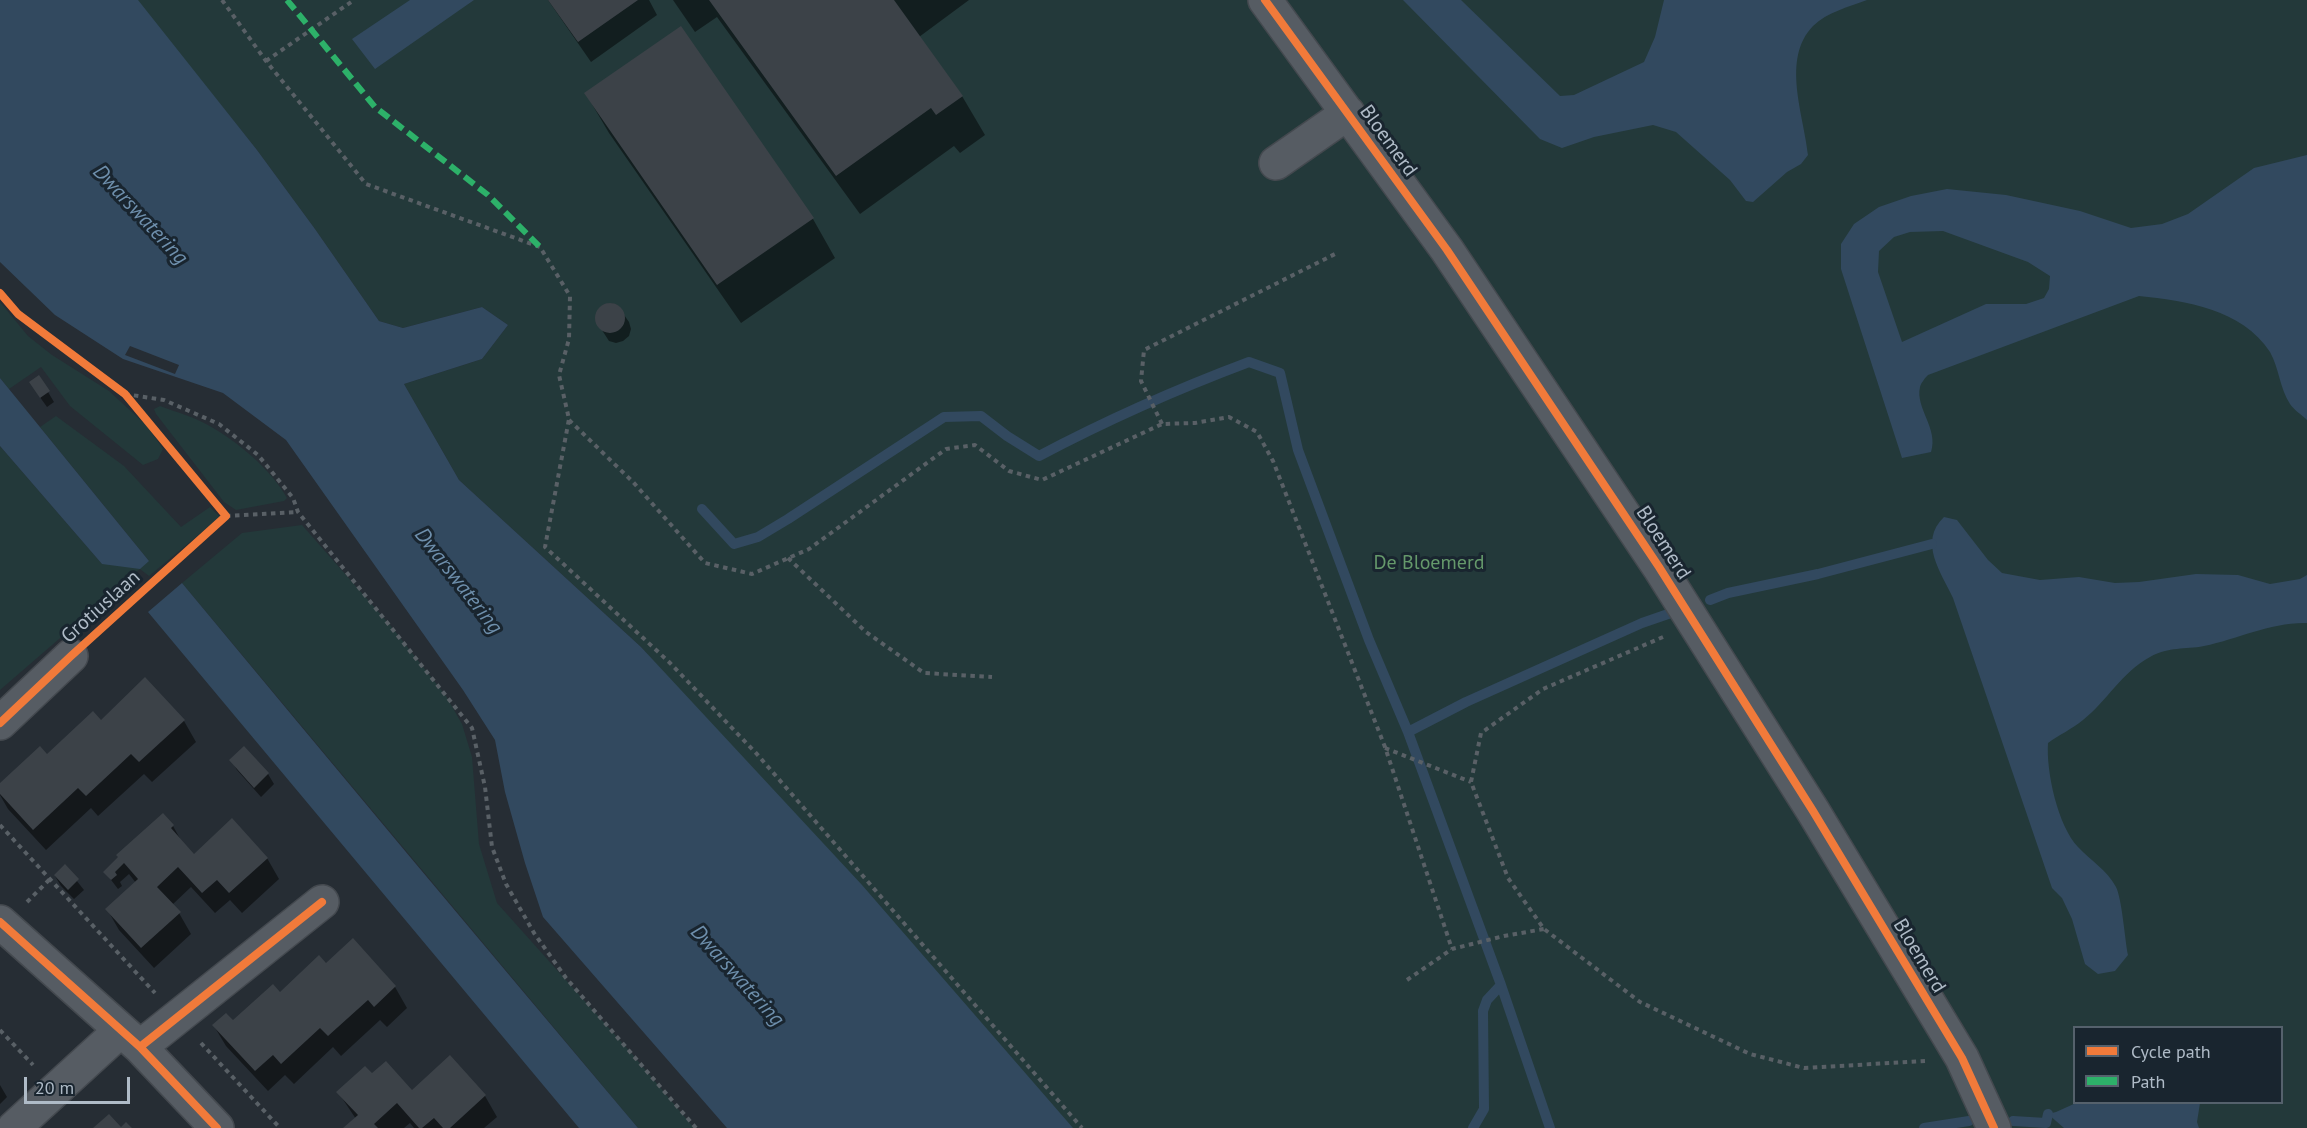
<!DOCTYPE html>
<style>
body{margin:0}
#map{position:relative;width:2307px;height:1128px;overflow:hidden;background:#262d34;font-family:"PT Sans",sans-serif}
canvas{display:block}
.legend{position:absolute;left:2073px;top:1026px;width:210px;height:78px;box-sizing:border-box;background:#19252f;border:2px solid #55616c;margin:0;padding:8px 10px;list-style:none;font-size:18px;color:#afbbc7}
.legend li{display:flex;align-items:center;gap:12px;height:30px}
.legend b{width:30px;border:2px solid #55616c}
.scale{position:absolute;left:24px;top:1077px;width:106px;height:27px;box-sizing:border-box;border:3px solid #afbbc7;border-top:0;padding-left:8px;font-size:18px;line-height:21px;white-space:nowrap;color:#afbbc7;-webkit-text-stroke:4px #19252f;paint-order:stroke}
</style>
<div id="map">
<canvas width="2307" height="1128"></canvas>
<ul class="legend">
<li><b style="height:8px;background:#f17a3a"></b>Cycle path</li>
<li><b style="height:8px;background:#2db169"></b>Path</li>
</ul>
<div class="scale">20 m</div>
</div>
<script>
const g = document.querySelector('canvas').getContext('2d');
g.lineJoin = 'round';
function fill(path, color) { g.fillStyle = color; g.fill(path, 'evenodd'); }
function stroke(path, color, width, dash) { g.strokeStyle = color; g.lineWidth = width; g.lineCap = dash ? 'butt' : 'round'; g.setLineDash(dash || []); g.stroke(path); }
function label(font, color, halo, rows, align = 'center') {
  g.font = font + ' "PT Sans",sans-serif'; g.lineWidth = 6; g.setLineDash([]); g.textBaseline = 'middle'; g.strokeStyle = halo; g.fillStyle = color; for (const [text, x, y, turn = 0] of rows) {
    g.save(); g.translate(x, y); g.rotate((+turn || 0) * Math.PI / 180); g.textAlign = isNaN(turn) ? turn : align; if (halo) g.strokeText(text, 0, 0); g.fillText(text, 0, 0); g.restore();
  }
}
fill(new Path2D(`
 M 136,0 L 2307,0 L 2307,1128 L 1065,1128 L 641,647 L 459,480 L 404,384 L 482,359 L 508,325 L 482,307 L 403,328 L 379,321 L 315,229 L 257,150 ZM 2074,1028 L 2282,1028 L 2282,1102 L 2074,1102 Z
 M 0,302 L 28,336 L 52,355 L 109,391 L 147,426 L 163,449 L 158,459 L 143,465 L 70,406 L 41,367 L 9,389 L 0,378 Z
 M 160,406 C 176,412 194,417 208,425 C 238,442 271,469 287,498 L 284,501 L 236,510 L 224,502 L 156,414 L 154,409 Z
 M 56,416 L 124,466 L 181,527 L 210,507 L 220,517 L 149,576 L 140,569 L 0,690 L 0,446 L 102,564 L 149,561 L 40,427 Z
 M 302,525 L 390,625 L 446,696 L 462,724 L 472,757 L 479,844 L 497,903 L 633,1055 L 694,1128 L 638,1128 L 182,583 L 242,533 Z`), '#23393a');
fill(new Path2D(`
 M 0,0 L 138,0 L 257,150 L 315,229 L 379,321 L 403,328 L 482,307 L 508,325 L 482,359 L 404,384 L 459,480 L 641,647 L 862,885 L 1073,1128 L 727,1128 L 543,917 L 525,863 L 505,792 L 495,740 L 463,690 L 286,440 L 223,393 L 123,359 L 55,315 L 0,262 Z
 M 410,0 L 474,0 L 375,69 L 352,39 Z
 M 1403,0 L 1461,0 L 1560,96 L 1574,95 L 1644,62 L 1655,37 L 1664,0 L 1867,0 C 1849,7 1827,12 1813,26 C 1781,59 1804,115 1808,155 L 1801,164 L 1787,172 L 1753,202 L 1746,201 L 1730,180 L 1676,132 L 1653,125 L 1594,137 L 1562,148 L 1540,139 Z
 M 2307,155 L 2307,420 C 2302,415 2294,410 2290,404 C 2280,389 2279,368 2270,352 C 2242,309 2186,301 2139,296 L 1928,375 C 1925,378 1921,383 1920,387 C 1915,408 1939,429 1931,452 L 1902,458 L 1841,269 L 1841,244 L 1854,224 L 1879,207 L 1911,196 L 1947,189 L 2006,195 L 2080,211 L 2131,228 L 2162,224 L 2188,214 L 2254,168 ZM 1943,231 L 2028,262 L 2050,276 L 2049,289 L 2044,298 L 2026,304 L 1986,304 L 1902,342 L 1878,272 L 1879,251 L 1894,237 L 1910,232 Z
 M 0,378 L 149,561 L 140,569 L 102,564 L 0,446 Z
 M 1944,517 L 1957,520 L 1988,560 L 2002,573 L 2040,580 L 2079,577 L 2115,583 L 2139,582 L 2196,574 L 2238,575 L 2270,584 L 2300,579 L 2307,575 L 2307,623 C 2271,622 2238,639 2204,646 C 2184,650 2170,646 2150,657 C 2122,672 2107,701 2083,720 C 2072,729 2059,735 2048,743 C 2046,772 2058,826 2078,847 C 2091,861 2107,870 2116,887 C 2122,899 2125,940 2128,955 L 2115,971 L 2098,974 L 2085,964 L 2072,919 L 2062,898 L 2052,888 L 1953,598 C 1941,572 1918,542 1944,517 Z
 M 182,583 C 333,765 485,947 638,1128 L 579,1128 L 148,612 Z
 M 2076,1103 L 2200,1103 L 2197,1122 L 2199,1128 L 2064,1128 L 2048,1114 L 2056,1112 Z`), '#32495f');
fill(new Path2D(`
 M 130,346 L 179,365 L 175,374 L 125,355 Z`), '#262d34');
fill(new Path2D(`
 M 548,0 L 649,0 L 657,15 L 591,62 Z
 M 673,0 L 969,0 L 919,37 L 962,96 L 985,135 L 960,153 L 954,146 L 860,214 L 717,17 L 695,32 Z
 M 680,28 L 813,219 L 835,258 L 741,323 L 609,133 L 586,94 Z
 M 611,303 L 617,305 L 629,322 L 631,329 L 629,336 L 623,341 L 616,343 L 609,341 L 598,324 L 596,317 L 598,310 L 603,305 Z
 M 48,392 L 54,402 L 47,407 L 37,393 Z
 M 184,721 L 196,742 L 152,782 L 144,774 L 98,816 L 91,808 L 46,850 L 8,809 L 0,795 L 0,785 L 100,722 Z
 M 244,748 L 268,774 L 274,784 L 261,797 L 237,770 L 231,760 Z
 M 173,826 L 183,844 L 194,856 L 267,858 L 279,879 L 242,913 L 230,900 L 215,913 L 191,887 L 172,905 L 179,913 L 191,934 L 154,968 L 119,930 L 107,909 L 136,883 L 129,874 L 120,882 L 122,886 L 118,889 L 105,872 Z
 M 65,866 L 84,890 L 74,899 L 61,886 L 55,876 Z
 M 326,965 L 395,987 L 407,1008 L 387,1027 L 380,1020 L 341,1056 L 333,1047 L 294,1084 L 285,1075 L 268,1091 L 226,1046 L 214,1026 L 233,1023 Z
 M 372,1075 L 412,1092 L 485,1096 L 497,1117 L 484,1128 L 414,1128 L 410,1123 L 404,1128 L 346,1128 L 356,1119 L 338,1092 Z
 M 0,1085 L 7,1097 L 0,1104 Z`), '#0007');
stroke(new Path2D(`
 M 702,509 L 734,544 L 758,537 L 788,519 L 944,417 L 981,416 L 1007,436 L 1039,456 C 1107,420 1177,389 1249,362 L 1280,373 L 1298,450 L 1369,640 L 1408,732 L 1501,985 L 1550,1128
 M 1710,600 L 1728,593 L 1818,574 L 1932,544
 M 1408,732 L 1466,702 L 1642,623 L 1671,613
 M 2013,1121 L 2046,1123 L 2048,1114
 M 1473,1128 L 1484,1109 L 1483,1011 L 1487,1000 L 1501,985
 M 1924,1128 L 1969,1121`), '#32495f', 10);
fill(new Path2D(`
 M 548,0 L 638,0 L 578,42 Z
 M 709,0 L 894,0 L 963,96 L 936,115 L 931,108 L 836,176 Z
 M 681,26 L 814,218 L 717,285 L 584,93 Z
 M595 318a15 15 0 1 1 30 0a15 15 0 1 1-30 0Z
 M 39,375 L 50,391 L 40,398 L 29,382 Z
 M 145,677 L 185,720 L 139,762 L 131,754 L 86,796 L 78,788 L 33,830 L 0,794 L 0,783 L 40,746 L 47,754 L 93,711 L 101,720 Z
 M 244,746 L 269,773 L 254,788 L 229,760 Z
 M 163,813 L 174,825 L 171,828 L 194,854 L 232,818 L 268,858 L 229,893 L 217,880 L 202,893 L 178,867 L 157,887 L 181,912 L 141,948 L 105,909 L 138,879 L 124,863 L 115,872 L 117,875 L 111,880 L 103,872 L 118,857 L 116,855 Z
 M 65,864 L 79,879 L 68,890 L 54,875 Z
 M 353,938 L 396,986 L 374,1007 L 368,1000 L 328,1036 L 320,1028 L 281,1064 L 273,1055 L 255,1071 L 212,1025 L 226,1013 L 233,1020 L 273,984 L 280,992 L 319,955 L 326,963 Z
 M 450,1055 L 486,1095 L 450,1128 L 443,1128 L 434,1118 L 422,1128 L 419,1128 L 397,1103 L 374,1124 L 378,1128 L 343,1128 L 358,1115 L 336,1092 L 365,1066 L 372,1073 L 386,1061 L 412,1090 Z
 M 109,1114 L 121,1127 L 126,1122 L 132,1128 L 93,1128 Z`), '#3c4248');
const minor = new Path2D(`
 M 1265,0 L 1447,250 L 1659,567 L 1813,811 L 1962,1058 L 1994,1128
 M 1276,163 L 1348,113
 M 0,723 L 71,656
 M 0,922 L 140,1047 L 217,1128
 M 140,1047 L 322,902
 M 14,1128 L 121,1030`);
stroke(minor, '#44494f', 36);
stroke(new Path2D(`
 M 222,0 L 266,61 L 366,184 L 540,247 L 570,296 L 569,339 L 559,375 L 569,419 L 545,547 L 669,662 L 756,753 L 1082,1128
 M 266,61 L 354,0
 M 125,394 L 164,400 L 219,424 L 258,455 L 293,498 L 298,512 L 472,728 L 485,787 L 492,847 L 506,884 L 534,933 L 566,978 L 696,1128
 M 569,420 L 633,482 L 705,563 L 752,574 L 809,549 L 946,449 L 975,445 L 1009,471 L 1042,480 L 1162,424 L 1195,423 L 1229,417 L 1257,432 L 1273,461 L 1385,747 L 1452,949
 M 1162,424 L 1141,381 L 1144,350 L 1337,253
 M 226,516 L 298,512
 M 788,558 L 866,632 L 924,673 L 992,677
 M 1663,637 L 1543,689 L 1481,733 L 1471,782 L 1508,878 L 1544,929 L 1640,1002 L 1750,1054 L 1804,1068 L 1925,1061
 M 1385,748 L 1471,782
 M 0,825 L 155,993
 M 27,902 L 50,879
 M 1407,980 L 1452,949 L 1504,936 L 1544,929
 M 0,1030 L 33,1065
 M 201,1043 L 280,1128`), '#596066', 4, [4.5, 4.5]);
stroke(minor, '#565c63', 33);
stroke(new Path2D(`
 M 287,0 L 375,107 L 488,195 L 540,247`), '#2db169', 6, [12, 6]);
stroke(new Path2D(`
 M 1265,0 L 1447,250 L 1659,567 L 1813,811 L 1962,1058 L 1994,1128
 M 0,293 L 18,314 L 125,394 L 226,516 L 71,656 L 0,723
 M 0,922 L 140,1047 L 217,1128
 M 140,1047 L 322,902`), '#f17a3a', 8);
label('20px', '#afbbc7', '#19252f', [
 ["Bloemerd",1388,141,54],
 ["Bloemerd",1663,543,57],
 ["Grotiuslaan",101,607,-42],
 ["Bloemerd",1919,956,59]
]);
label('20px', '#65996b', '#19252f', [
 ["De Bloemerd",1429,563]
]);
label('italic 21px', '#6e8fac', '#19252f', [
 ["Dwarswatering",140,215,47],
 ["Dwarswatering",458,581,52],
 ["Dwarswatering",737,976,48]
]);
</script>
